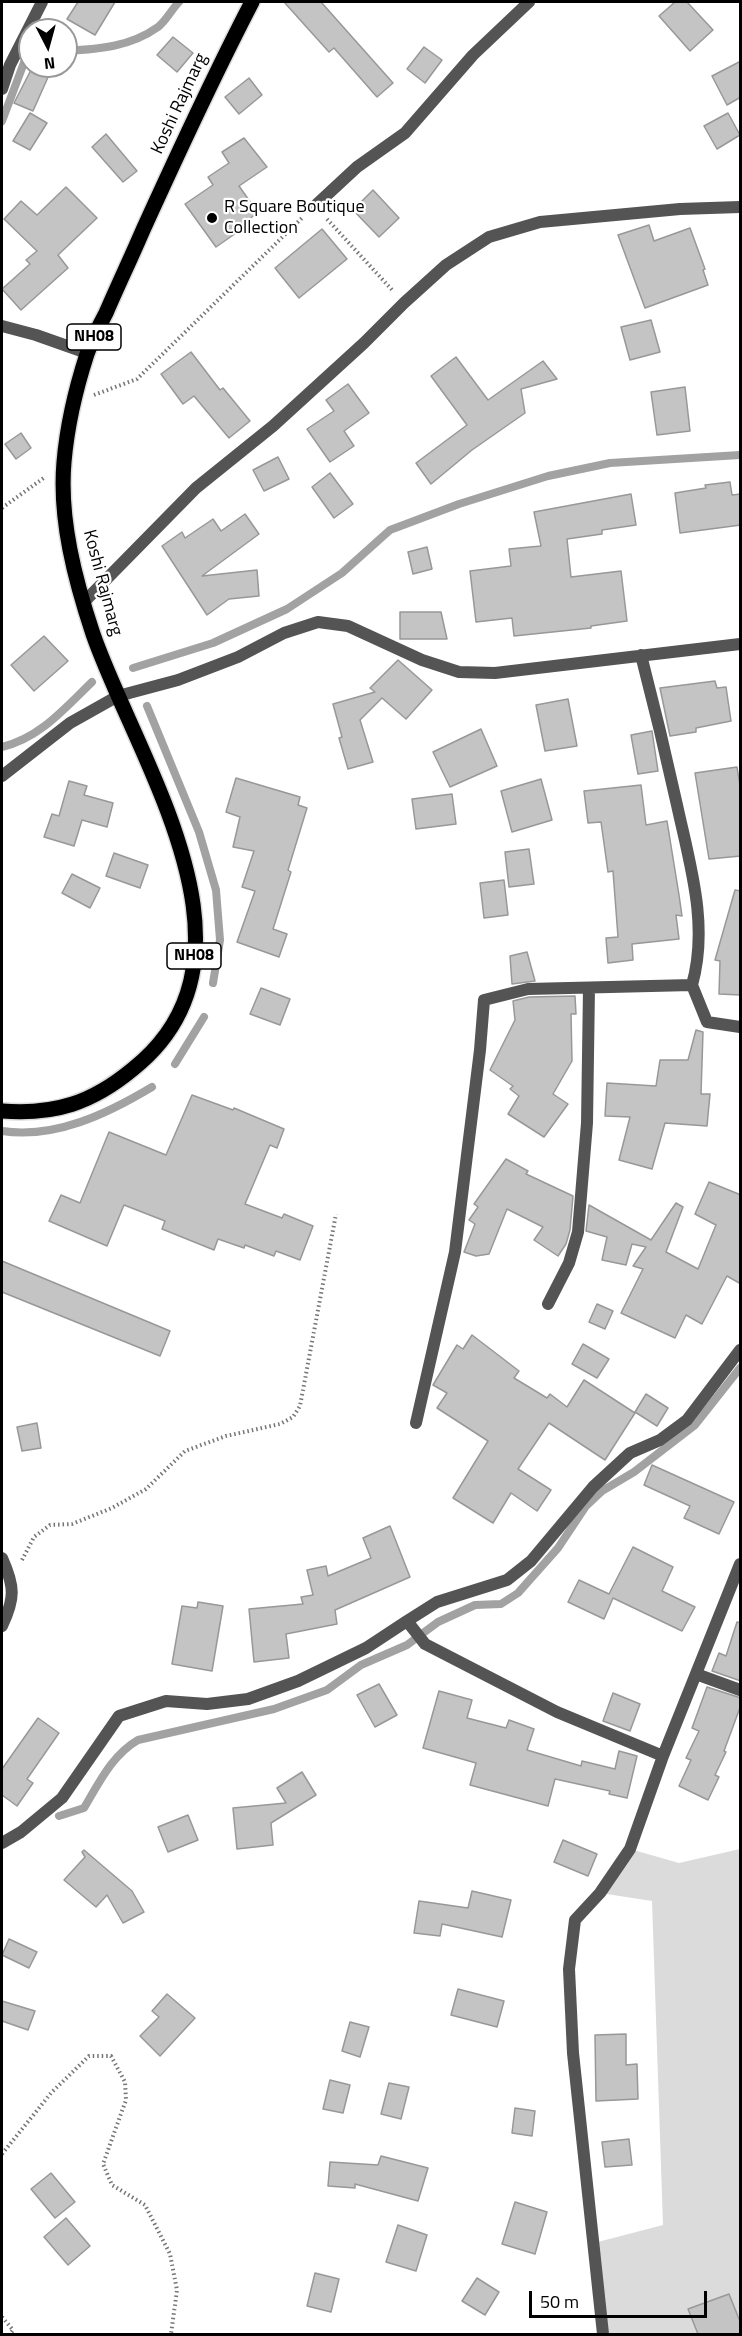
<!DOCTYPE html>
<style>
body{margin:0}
#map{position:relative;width:742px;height:2336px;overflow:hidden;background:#fff;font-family:"Titillium Web",sans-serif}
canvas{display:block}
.frame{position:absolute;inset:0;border:3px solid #000;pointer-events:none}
.north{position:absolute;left:18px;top:18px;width:60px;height:60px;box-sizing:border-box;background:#fff;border:2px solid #999;border-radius:50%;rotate:174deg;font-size:16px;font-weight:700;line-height:24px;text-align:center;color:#000}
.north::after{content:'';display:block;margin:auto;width:21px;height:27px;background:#000;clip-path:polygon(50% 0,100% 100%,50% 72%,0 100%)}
.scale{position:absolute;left:529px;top:2291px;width:178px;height:27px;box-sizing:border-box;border:3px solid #000;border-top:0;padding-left:8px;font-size:18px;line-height:21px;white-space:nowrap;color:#000;-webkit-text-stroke:4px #fff;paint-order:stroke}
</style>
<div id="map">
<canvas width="742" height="2336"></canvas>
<div class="frame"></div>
<div class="north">N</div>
<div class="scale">50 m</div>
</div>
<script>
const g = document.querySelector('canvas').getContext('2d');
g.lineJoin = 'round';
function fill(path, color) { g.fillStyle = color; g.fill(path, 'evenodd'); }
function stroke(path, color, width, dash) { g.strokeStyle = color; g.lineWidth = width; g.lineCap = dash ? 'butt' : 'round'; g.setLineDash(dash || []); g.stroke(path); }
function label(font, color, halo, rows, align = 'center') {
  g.font = font + ' "Titillium Web",sans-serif'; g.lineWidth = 4.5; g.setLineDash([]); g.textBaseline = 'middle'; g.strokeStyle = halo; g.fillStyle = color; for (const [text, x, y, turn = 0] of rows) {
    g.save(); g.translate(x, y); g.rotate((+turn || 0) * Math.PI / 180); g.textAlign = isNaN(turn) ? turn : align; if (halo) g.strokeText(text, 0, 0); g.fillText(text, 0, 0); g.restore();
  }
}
fill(new Path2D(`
 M 630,1849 L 679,1863 L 740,1849 L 740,2334 L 603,2334 L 594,2243 L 663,2225 L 652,1901 L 600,1893 Z`), '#dbdbdb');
stroke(new Path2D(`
 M 66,51 C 99,49 130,47 158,27 C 166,21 172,9 179,2
 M 2,121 L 28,52 L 30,52
 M 133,668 L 213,643 L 287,609 L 342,573 L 390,530 L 459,504 L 548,476 L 610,463 L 740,455
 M 147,706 L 199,832 L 216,890 L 220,940 L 213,983
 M 2,747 C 40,738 65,708 92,682
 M 175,1064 L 204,1017
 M 2,1131 C 55,1139 107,1114 152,1087
 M 59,1816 L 84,1808 C 99,1783 112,1755 138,1740 L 274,1709 L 327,1690 L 361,1665 L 407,1645 L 438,1622 L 475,1605 L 501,1604 L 518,1593 L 558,1548 L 586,1506 L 602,1491 L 634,1472 L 695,1425 L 740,1368`), '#a2a2a2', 8);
const building = new Path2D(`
 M 78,2 L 115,2 L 95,35 L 67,19 Z
 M 284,2 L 321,2 L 393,83 L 377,97 L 334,48 L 329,52 Z
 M 675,2 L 687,2 L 713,30 L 690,51 L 659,16 Z
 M 173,37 L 193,53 L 177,72 L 157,55 Z
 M 424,47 L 442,60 L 425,83 L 407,69 Z
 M 741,61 L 741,97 L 727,105 L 712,76 Z
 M 33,66 L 53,66 L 33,111 L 14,103 Z
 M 249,78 L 262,95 L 239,114 L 225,97 Z
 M 30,113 L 47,123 L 30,150 L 13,141 Z
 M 728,113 L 740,135 L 717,149 L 704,126 Z
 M 106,134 L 137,171 L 123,182 L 92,147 Z
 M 244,138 L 267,167 L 239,186 L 258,213 L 237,227 L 239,231 L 216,247 L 185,204 L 213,185 L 208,177 L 229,163 L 222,152 Z
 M 66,187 L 97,218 L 58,255 L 68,268 L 21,310 L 2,289 L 30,264 L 26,260 L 37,251 L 4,219 L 21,201 L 37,215 Z
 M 373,190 L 399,218 L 379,237 L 353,210 Z
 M 649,225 L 654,241 L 690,228 L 705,269 L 703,270 L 708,285 L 645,308 L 618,235 Z
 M 322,229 L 347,259 L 299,298 L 275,268 Z
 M 651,320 L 660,352 L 630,360 L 621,327 Z
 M 191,352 L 220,390 L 223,388 L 250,421 L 229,438 L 194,396 L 183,404 L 161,374 Z
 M 456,357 L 488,400 L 543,361 L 557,379 L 521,389 L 525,413 L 472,450 L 431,484 L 416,463 L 467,425 L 431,376 Z
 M 348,384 L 369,413 L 344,431 L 354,446 L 330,462 L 307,429 L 334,411 L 326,400 Z
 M 685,387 L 690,431 L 657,435 L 651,392 Z
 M 21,433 L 31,448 L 16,459 L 5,444 Z
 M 278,457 L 289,479 L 264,491 L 253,470 Z
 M 330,473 L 353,504 L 334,518 L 312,487 Z
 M 730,482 L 732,495 L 741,494 L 741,525 L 680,533 L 675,493 L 706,488 L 705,485 Z
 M 631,494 L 636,525 L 602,530 L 602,534 L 567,539 L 571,577 L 621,571 L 627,621 L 591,626 L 591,628 L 514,636 L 512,618 L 476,622 L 470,571 L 511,566 L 509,549 L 541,546 L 534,512 Z
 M 245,514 L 259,534 L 202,576 L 257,570 L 259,596 L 229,599 L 207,615 L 162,546 L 182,532 L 185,538 L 213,519 L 221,531 Z
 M 427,547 L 432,569 L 413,574 L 408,552 Z
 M 400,612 L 441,612 L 447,639 L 400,639 Z
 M 44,636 L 68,661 L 34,691 L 11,665 Z
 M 398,660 L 432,690 L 406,719 L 382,698 L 360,720 L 373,762 L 348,769 L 339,738 L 342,737 L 333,704 L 375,692 L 370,688 Z
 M 715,681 L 717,688 L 726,687 L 731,721 L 696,728 L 696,732 L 670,736 L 660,688 Z
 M 568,699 L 577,746 L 545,751 L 536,705 Z
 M 481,729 L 497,766 L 450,787 L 433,752 Z
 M 652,731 L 658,771 L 638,774 L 631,735 Z
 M 737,767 L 741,792 L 741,856 L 709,859 L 695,773 Z
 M 236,778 L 300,797 L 298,805 L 307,808 L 288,870 L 291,872 L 273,929 L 287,934 L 279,957 L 237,942 L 255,891 L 242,887 L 254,851 L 233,847 L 240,817 L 226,812 Z
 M 541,779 L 552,820 L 512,832 L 501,791 Z
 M 69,781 L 87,786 L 84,795 L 113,803 L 107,827 L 82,820 L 74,846 L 44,837 L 52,814 L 59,816 Z
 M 641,785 L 646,825 L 667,821 L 679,895 L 682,916 L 676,915 L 679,939 L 632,944 L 633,960 L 608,963 L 606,938 L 618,937 L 613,871 L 608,872 L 601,822 L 588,823 L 584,791 Z
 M 452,794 L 456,824 L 416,829 L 412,799 Z
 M 529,849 L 534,884 L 509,887 L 505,852 Z
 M 114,853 L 148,865 L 140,888 L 106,876 Z
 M 72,874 L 100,888 L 90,908 L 62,893 Z
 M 504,880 L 508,915 L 484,918 L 480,883 Z
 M 735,890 L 741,891 L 741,995 L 719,994 L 720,961 L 715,960 Z
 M 527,952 L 535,981 L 512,984 L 510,956 Z
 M 261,988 L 290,999 L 280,1025 L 250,1014 Z
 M 575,996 L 576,1014 L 571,1014 L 572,1061 L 553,1094 L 568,1104 L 544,1137 L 508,1114 L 519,1096 L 510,1089 L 513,1086 L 490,1070 L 515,1020 L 513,1001 L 529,997 Z
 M 696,1030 L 703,1032 L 701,1094 L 710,1094 L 707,1126 L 665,1123 L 652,1169 L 619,1160 L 630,1117 L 605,1116 L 607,1083 L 656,1086 L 660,1060 L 688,1060 Z
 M 192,1095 L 233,1110 L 234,1108 L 284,1129 L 277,1148 L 270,1145 L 245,1204 L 282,1218 L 284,1214 L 313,1226 L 300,1260 L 276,1251 L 274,1256 L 245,1245 L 244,1248 L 218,1239 L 214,1250 L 162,1229 L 165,1221 L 124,1205 L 107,1246 L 49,1221 L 61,1195 L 80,1203 L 109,1132 L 166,1155 Z
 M 506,1159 L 528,1171 L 526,1174 L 573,1196 L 570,1230 L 566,1244 L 558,1256 L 534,1240 L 543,1227 L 507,1209 L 489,1254 L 476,1256 L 464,1252 L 475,1224 L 469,1220 L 478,1207 L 474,1204 Z
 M 709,1182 L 741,1195 L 741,1284 L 727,1276 L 702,1324 L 686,1315 L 675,1338 L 621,1313 L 643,1269 L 633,1266 L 646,1247 L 632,1244 L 626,1265 L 602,1260 L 607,1237 L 586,1231 L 589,1205 L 651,1240 L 676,1203 L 683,1207 L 666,1252 L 698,1269 L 716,1225 L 695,1214 Z
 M 2,1261 L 170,1331 L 160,1356 L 2,1292 Z
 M 597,1304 L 613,1311 L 605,1329 L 589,1322 Z
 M 472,1335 L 519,1371 L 514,1378 L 547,1398 L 550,1394 L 567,1407 L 584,1380 L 635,1413 L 605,1460 L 549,1423 L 518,1469 L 551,1490 L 537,1511 L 511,1493 L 493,1523 L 453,1498 L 488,1441 L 437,1408 L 447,1393 L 433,1385 L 457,1345 L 463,1349 Z
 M 583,1344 L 609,1359 L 597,1378 L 572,1364 Z
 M 646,1394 L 668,1408 L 657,1426 L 635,1412 Z
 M 37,1423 L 41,1448 L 22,1451 L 17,1427 Z
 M 652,1465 L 734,1502 L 719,1534 L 684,1518 L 690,1506 L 644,1485 Z
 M 390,1526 L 410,1577 L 335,1610 L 337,1624 L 286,1634 L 289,1658 L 254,1662 L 249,1609 L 303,1604 L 301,1597 L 313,1595 L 307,1570 L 326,1566 L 328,1576 L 371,1558 L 363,1538 Z
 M 633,1547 L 673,1567 L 662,1591 L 695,1607 L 682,1631 L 613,1598 L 604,1619 L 568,1602 L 579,1580 L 609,1594 Z
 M 198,1602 L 223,1606 L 212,1671 L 172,1664 L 182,1606 L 197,1608 Z
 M 737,1622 L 741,1623 L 741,1681 L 712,1671 L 719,1653 L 726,1656 Z
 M 379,1684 L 397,1715 L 375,1727 L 357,1695 Z
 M 707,1687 L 741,1698 L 741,1705 L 724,1751 L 726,1752 L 715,1775 L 719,1777 L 708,1800 L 679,1786 L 691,1760 L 686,1758 L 699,1731 L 692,1728 Z
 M 439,1691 L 472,1700 L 467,1718 L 506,1728 L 509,1720 L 534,1729 L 527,1750 L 581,1766 L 582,1761 L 615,1769 L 619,1751 L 637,1756 L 627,1798 L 609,1794 L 610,1791 L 555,1779 L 548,1806 L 470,1785 L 476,1763 L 423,1748 Z
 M 613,1693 L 640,1704 L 630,1731 L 603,1721 Z
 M 38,1718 L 59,1733 L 27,1779 L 33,1783 L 17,1806 L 2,1795 L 2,1769 Z
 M 302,1772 L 316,1795 L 271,1823 L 273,1845 L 237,1849 L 233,1808 L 286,1803 L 277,1788 Z
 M 188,1815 L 198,1840 L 168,1852 L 158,1827 Z
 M 563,1840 L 597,1854 L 588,1876 L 554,1862 Z
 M 84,1850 L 132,1891 L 144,1912 L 123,1923 L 107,1895 L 96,1907 L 64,1880 L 85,1857 L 82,1852 Z
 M 472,1891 L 511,1900 L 502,1937 L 442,1924 L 440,1936 L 414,1933 L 419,1901 L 468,1908 Z
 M 9,1939 L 37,1952 L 29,1968 L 2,1955 Z
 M 458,1989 L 504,2001 L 497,2027 L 451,2015 Z
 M 167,1994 L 195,2018 L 160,2056 L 140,2036 L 159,2017 L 152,2011 Z
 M 2,2001 L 35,2011 L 28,2030 L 2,2021 Z
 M 350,2022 L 369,2027 L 360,2057 L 342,2051 Z
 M 626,2034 L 626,2065 L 637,2064 L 638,2099 L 596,2101 L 595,2035 Z
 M 330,2080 L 350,2085 L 343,2113 L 323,2109 Z
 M 389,2083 L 409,2087 L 401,2119 L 381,2114 Z
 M 515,2108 L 535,2111 L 532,2136 L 512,2133 Z
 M 629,2139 L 632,2165 L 605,2167 L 602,2142 Z
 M 381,2156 L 428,2168 L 418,2201 L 355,2184 L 355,2188 L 328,2186 L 330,2162 L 378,2165 Z
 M 51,2173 L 75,2202 L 55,2218 L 31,2189 Z
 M 515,2202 L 547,2212 L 535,2254 L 502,2244 Z
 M 66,2218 L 90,2246 L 68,2265 L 44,2237 Z
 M 398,2225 L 427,2235 L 416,2271 L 386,2262 Z
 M 315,2273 L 339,2279 L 331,2312 L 307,2306 Z
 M 477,2278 L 499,2292 L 485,2315 L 462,2301 Z
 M 729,2294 L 741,2324 L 741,2334 L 698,2334 L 688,2309 Z`);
fill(building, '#c4c4c4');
stroke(building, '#989898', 1.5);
const primary = new Path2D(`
 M 2,1111 C 55,1115 92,1103 133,1069 C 275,956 137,761 93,634 C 75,580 59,519 64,462 C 67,427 76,388 87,354 C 92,340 99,326 106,313 C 118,285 131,258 143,230 C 178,153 213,77 252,2`);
stroke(primary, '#dbdbdb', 18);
stroke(new Path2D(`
 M 327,219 L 393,291
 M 94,395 L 137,379 L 302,218
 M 2,508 L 45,477
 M 22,1560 L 34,1537 L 50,1525 L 72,1524 L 112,1508 L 146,1489 L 185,1451 L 226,1436 L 280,1424 L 293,1417 L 300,1406 L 336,1214
 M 2,2154 L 51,2093 L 89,2056 L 111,2056 L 125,2082 L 126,2100 L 103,2164 L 112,2185 L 145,2205 L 170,2254 L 177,2290 L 171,2334
 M 2,2317 L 13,2330 L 10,2334`), '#767676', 4, [1.5, 3]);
stroke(new Path2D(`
 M 2,89 L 10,65 L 42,2
 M 315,206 L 357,167 L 405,133 L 473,55 L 529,2
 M 2,326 L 36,335 L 87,353
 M 83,603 L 196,488 L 273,426 L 364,343 L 404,303 L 446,265 L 489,237 L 540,222 L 680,209 L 740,207
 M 2,776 L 70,723 L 118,696 L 178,680 L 238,657 L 284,633 L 318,622 L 348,626 L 422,660 L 459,672 L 495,673 L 740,644
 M 692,985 L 707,1022 L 740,1027
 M 548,1304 L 569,1263 L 578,1232 L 587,1123 L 589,988
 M 416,1423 L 455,1252 L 480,1050 L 484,1000 L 528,989 L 692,985 C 709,925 690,865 677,805 C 666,755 654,705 641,655
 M 2,1558 C 15,1587 15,1598 2,1626
 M 407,1621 L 437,1602 L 507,1580 L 531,1561 L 593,1487 L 630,1453 L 660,1440 L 687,1420 L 740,1350
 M 696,1674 L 740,1690
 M 2,1843 L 21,1832 L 62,1798 L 119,1716 L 166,1701 L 207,1704 L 248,1699 L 298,1681 L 366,1648 L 407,1621 L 425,1644 L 557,1712 L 663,1756
 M 603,2334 L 573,2053 L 569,1969 L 575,1920 L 600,1893 L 630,1849 L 663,1756 L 740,1564`), '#545454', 12);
stroke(primary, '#000', 15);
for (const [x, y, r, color] of [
 [212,218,6,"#000"]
]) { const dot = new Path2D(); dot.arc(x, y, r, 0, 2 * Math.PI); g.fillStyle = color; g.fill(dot); stroke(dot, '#fff', 2); }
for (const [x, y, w] of [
 [94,337,54],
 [194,956,54]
]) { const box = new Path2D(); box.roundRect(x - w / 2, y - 13, w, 26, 4.5); g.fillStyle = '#fff'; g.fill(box); stroke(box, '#000', 1.5); }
label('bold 16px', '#000', null, [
 ["NH08",94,337],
 ["NH08",194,956]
]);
label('18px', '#000', '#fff', [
 ["Koshi Rajmarg",180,104,-65],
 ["Koshi Rajmarg",102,583,75]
]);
label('18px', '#000', '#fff', [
 ["R Square Boutique",224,208],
 ["Collection",224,229]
], 'left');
</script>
